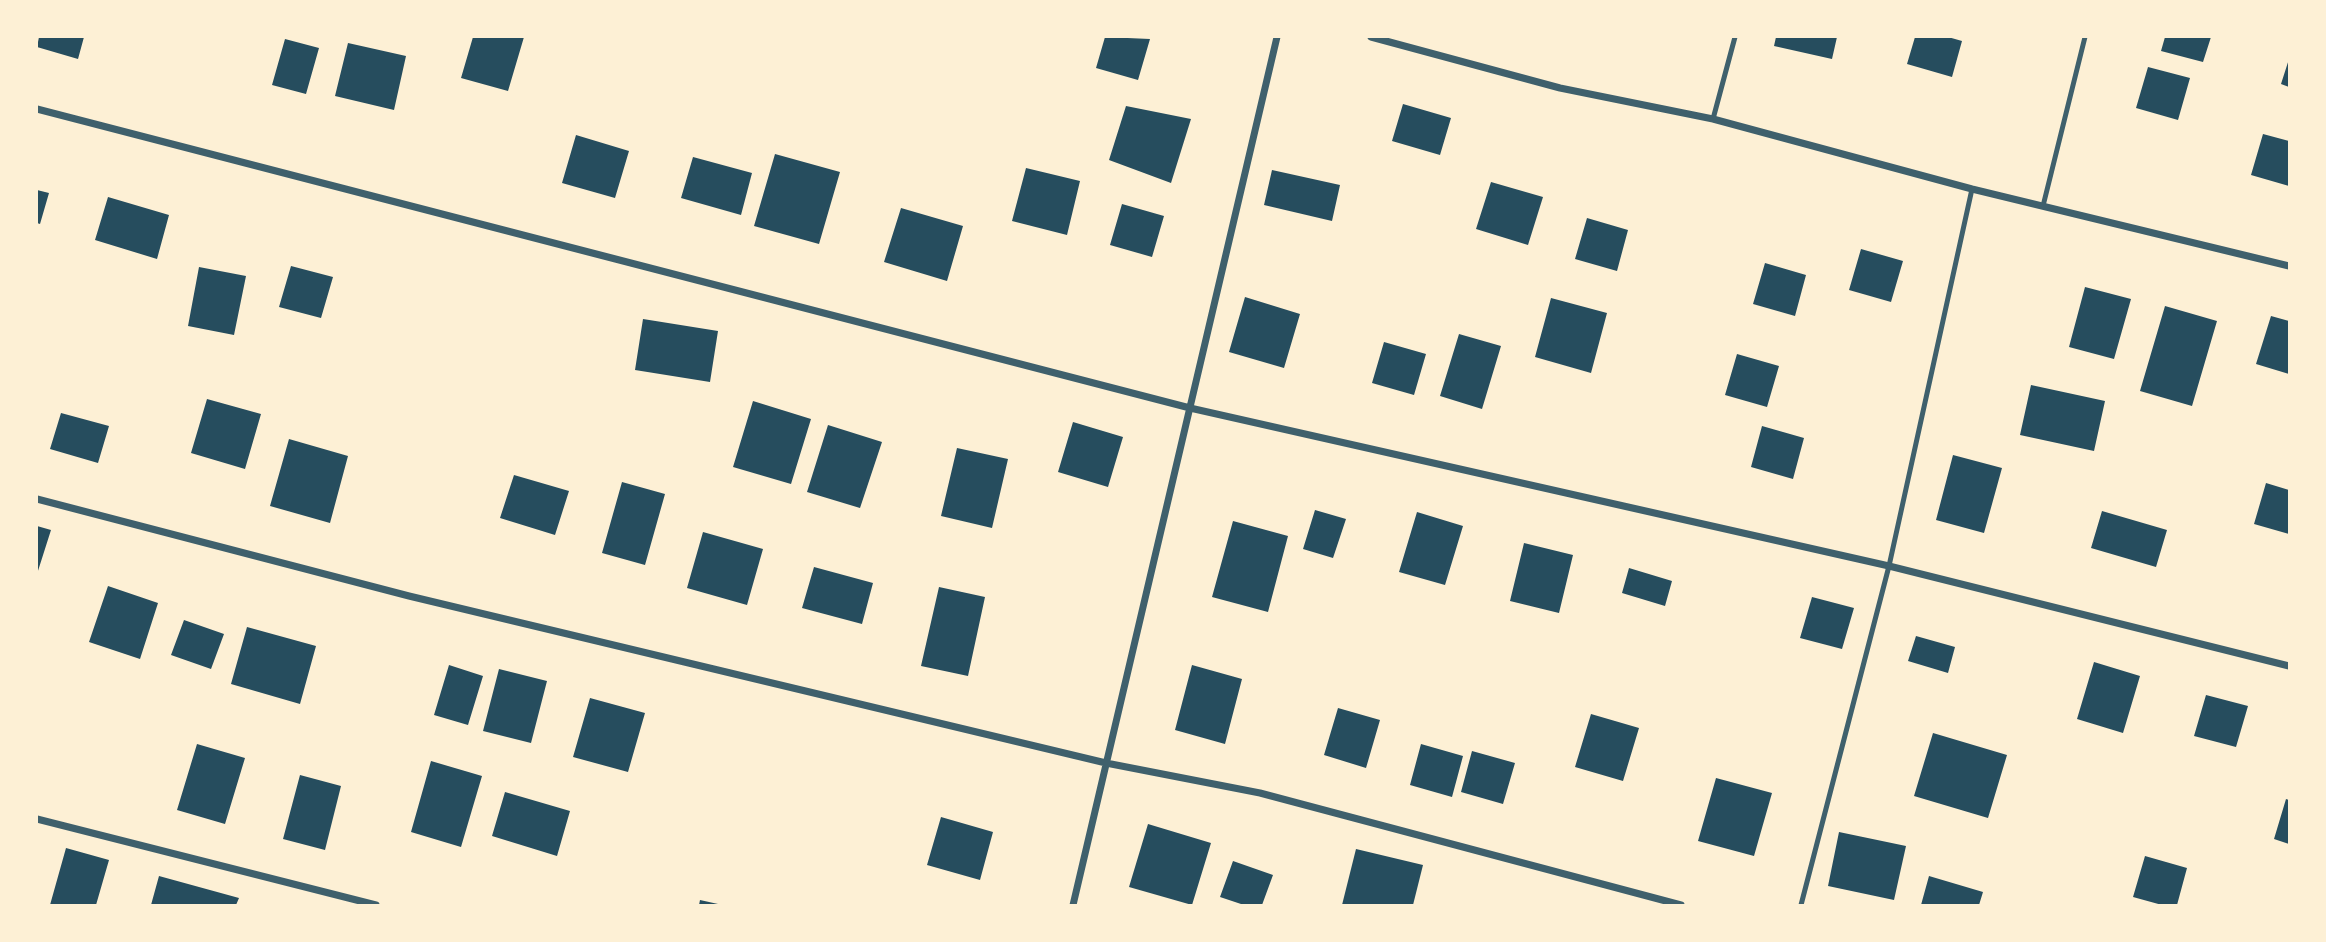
<!DOCTYPE html>
<style>
body{margin:0}
#map{position:relative;width:2326px;height:942px;overflow:hidden;background:#fdf0d5;font-family:Commissioner,sans-serif}
canvas{display:block}
.frame{position:absolute;inset:0;border:38px solid #fdf0d5;pointer-events:none}
</style>
<div id="map">
<canvas width="2326" height="942"></canvas>
<div class="frame"></div>
</div>
<script>
const g = document.querySelector('canvas').getContext('2d');
g.lineJoin = 'round';
function fill(path, color) { g.fillStyle = color; g.fill(path, 'evenodd'); }
function stroke(path, color, width, dash) { g.strokeStyle = color; g.lineWidth = width; g.lineCap = dash ? 'butt' : 'round'; g.setLineDash(dash || []); g.stroke(path); }
fill(new Path2D(`
 M 39,37 L 84,37 L 78,59 L 37,47 Z
 M 473,37 L 524,37 L 508,91 L 461,78 Z
 M 1105,37 L 1150,39 L 1138,80 L 1096,68 Z
 M 1776,37 L 1837,37 L 1832,59 L 1774,46 Z
 M 1915,37 L 1948,37 L 1962,41 L 1952,77 L 1907,64 Z
 M 2165,37 L 2211,37 L 2203,62 L 2161,51 Z
 M 285,39 L 319,48 L 306,94 L 272,85 Z
 M 348,43 L 406,56 L 394,110 L 335,96 Z
 M 2289,59 L 2289,87 L 2281,84 Z
 M 2148,67 L 2190,78 L 2178,120 L 2136,108 Z
 M 1403,104 L 1451,118 L 1440,155 L 1392,141 Z
 M 1126,106 L 1191,119 L 1171,183 L 1109,160 Z
 M 2263,134 L 2289,141 L 2289,186 L 2251,175 Z
 M 576,135 L 629,151 L 615,198 L 562,183 Z
 M 775,154 L 840,172 L 819,244 L 754,226 Z
 M 693,157 L 752,173 L 741,215 L 681,198 Z
 M 1026,168 L 1080,181 L 1067,235 L 1012,221 Z
 M 1272,170 L 1340,185 L 1332,221 L 1264,205 Z
 M 1491,182 L 1543,197 L 1528,245 L 1476,229 Z
 M 37,190 L 49,193 L 40,224 L 37,223 Z
 M 108,197 L 169,215 L 157,259 L 95,240 Z
 M 1122,204 L 1164,216 L 1152,257 L 1110,245 Z
 M 901,208 L 963,226 L 947,281 L 884,262 Z
 M 1587,218 L 1628,230 L 1617,271 L 1575,259 Z
 M 1861,249 L 1903,261 L 1891,302 L 1849,290 Z
 M 1765,263 L 1806,275 L 1795,316 L 1753,304 Z
 M 291,266 L 333,277 L 321,318 L 279,307 Z
 M 199,267 L 246,276 L 234,335 L 188,326 Z
 M 2085,287 L 2131,299 L 2114,359 L 2069,347 Z
 M 1245,297 L 1300,314 L 1284,368 L 1229,352 Z
 M 1551,298 L 1607,313 L 1591,373 L 1535,357 Z
 M 2165,306 L 2217,321 L 2192,406 L 2140,391 Z
 M 2271,316 L 2289,321 L 2289,374 L 2256,364 Z
 M 643,319 L 718,331 L 710,382 L 635,370 Z
 M 1459,334 L 1501,346 L 1482,409 L 1440,396 Z
 M 1384,342 L 1426,354 L 1414,395 L 1372,383 Z
 M 1737,354 L 1779,366 L 1767,407 L 1725,395 Z
 M 2031,385 L 2105,401 L 2094,451 L 2020,435 Z
 M 207,399 L 261,414 L 245,469 L 191,453 Z
 M 753,401 L 811,419 L 791,484 L 733,467 Z
 M 61,413 L 109,426 L 98,463 L 50,449 Z
 M 1073,422 L 1123,437 L 1108,487 L 1058,472 Z
 M 828,425 L 882,442 L 860,508 L 807,492 Z
 M 1762,426 L 1804,438 L 1793,479 L 1751,467 Z
 M 289,439 L 348,456 L 330,523 L 270,506 Z
 M 957,448 L 1008,459 L 992,528 L 941,516 Z
 M 1953,455 L 2002,468 L 1984,533 L 1936,520 Z
 M 514,475 L 569,491 L 555,535 L 500,518 Z
 M 622,482 L 665,494 L 645,565 L 602,553 Z
 M 2266,483 L 2289,490 L 2289,534 L 2254,524 Z
 M 1315,510 L 1346,519 L 1333,558 L 1303,549 Z
 M 2102,511 L 2167,530 L 2156,567 L 2091,548 Z
 M 1417,512 L 1463,526 L 1445,585 L 1399,572 Z
 M 1233,521 L 1288,536 L 1268,612 L 1212,597 Z
 M 37,526 L 51,530 L 37,574 Z
 M 703,532 L 763,549 L 747,605 L 687,588 Z
 M 1524,543 L 1573,555 L 1559,613 L 1510,601 Z
 M 814,567 L 873,583 L 862,624 L 802,608 Z
 M 1629,568 L 1672,581 L 1665,606 L 1622,593 Z
 M 108,586 L 158,603 L 140,659 L 89,642 Z
 M 939,587 L 985,597 L 968,676 L 921,666 Z
 M 1812,597 L 1854,608 L 1842,649 L 1800,638 Z
 M 184,620 L 224,634 L 211,669 L 171,655 Z
 M 247,627 L 316,646 L 300,704 L 231,684 Z
 M 1916,636 L 1955,647 L 1948,673 L 1908,661 Z
 M 2094,662 L 2140,676 L 2123,733 L 2077,719 Z
 M 449,665 L 483,676 L 468,725 L 434,715 Z
 M 1192,665 L 1242,679 L 1225,744 L 1175,730 Z
 M 499,669 L 547,681 L 531,743 L 483,731 Z
 M 2206,695 L 2248,706 L 2236,747 L 2194,736 Z
 M 590,698 L 645,713 L 628,772 L 573,757 Z
 M 1338,708 L 1380,720 L 1366,768 L 1324,755 Z
 M 1591,714 L 1639,728 L 1623,781 L 1575,767 Z
 M 1933,733 L 2007,755 L 1988,818 L 1914,796 Z
 M 197,744 L 245,758 L 225,824 L 177,810 Z
 M 1421,744 L 1463,756 L 1452,797 L 1410,785 Z
 M 1472,751 L 1515,763 L 1503,804 L 1461,792 Z
 M 431,761 L 482,776 L 461,847 L 411,832 Z
 M 300,775 L 341,786 L 325,850 L 283,839 Z
 M 1716,778 L 1772,793 L 1754,856 L 1698,841 Z
 M 505,792 L 570,811 L 557,856 L 492,836 Z
 M 2286,799 L 2289,800 L 2289,844 L 2274,839 Z
 M 941,817 L 993,832 L 980,880 L 927,865 Z
 M 1148,824 L 1211,843 L 1192,905 L 1129,887 Z
 M 1839,832 L 1906,846 L 1894,900 L 1828,886 Z
 M 66,848 L 109,860 L 96,905 L 50,905 Z
 M 1356,849 L 1423,865 L 1413,905 L 1342,905 Z
 M 2145,856 L 2187,868 L 2177,905 L 2162,905 L 2133,897 Z
 M 1233,861 L 1273,875 L 1262,905 L 1244,905 L 1220,897 Z
 M 159,876 L 239,898 L 236,905 L 151,905 Z
 M 1929,876 L 1983,892 L 1979,905 L 1921,905 Z
 M 700,900 L 718,904 L 717,905 L 699,905 Z`), '#264d5e');
stroke(new Path2D(`
 M 1713,119 L 1735,37
 M 2043,206 L 2085,37
 M 1801,905 L 1889,566 L 1972,189`), '#3f606c', 5);
stroke(new Path2D(`
 M 1371,37 L 1560,88 L 1713,119 L 1972,189 L 2289,266
 M 37,109 L 1190,408 L 1889,566 L 2289,666
 M 37,499 L 409,596 L 1106,763 L 1260,793 L 1681,905
 M 37,819 L 376,905
 M 1073,905 L 1277,37`), '#3f606c', 7);
</script>
